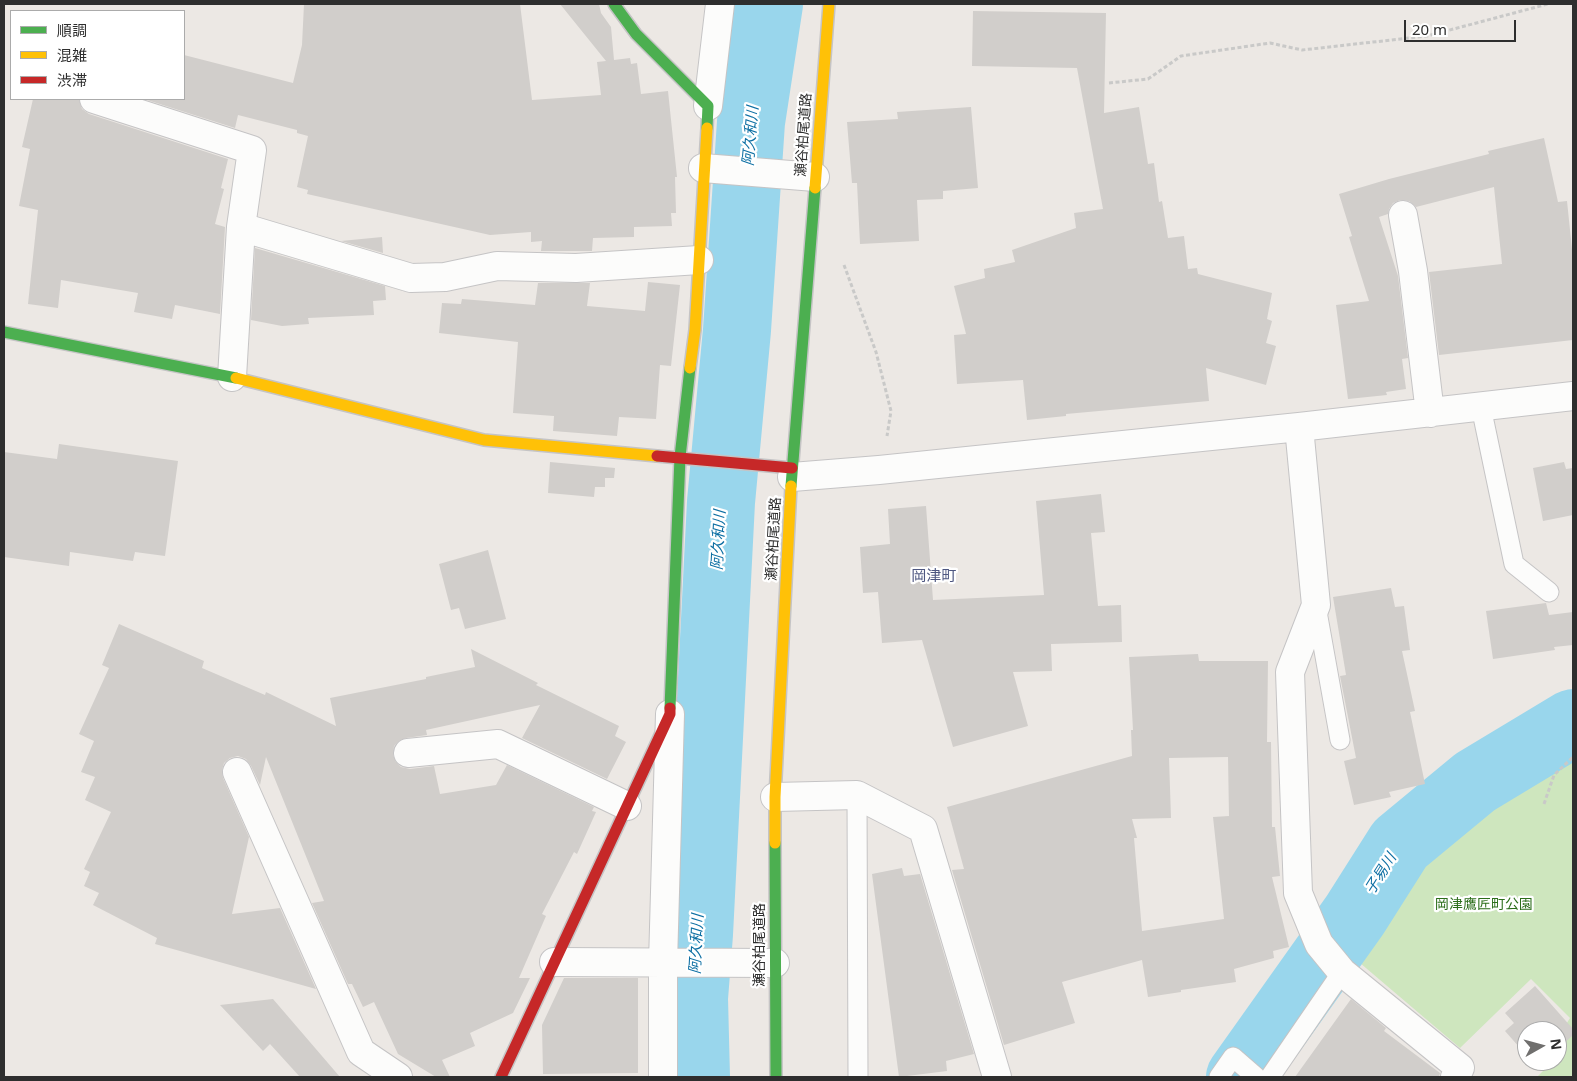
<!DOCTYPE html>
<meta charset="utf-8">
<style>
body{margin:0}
#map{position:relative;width:1577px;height:1081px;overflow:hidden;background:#ece8e4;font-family:"Noto Sans","Noto Sans JP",sans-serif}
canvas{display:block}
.frame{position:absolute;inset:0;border:5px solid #2e2e2e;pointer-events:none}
.legend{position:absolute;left:10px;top:10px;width:175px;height:90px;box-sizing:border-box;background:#fff;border:1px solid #ababab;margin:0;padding:6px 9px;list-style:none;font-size:15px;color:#2e2e2e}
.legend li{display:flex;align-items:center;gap:10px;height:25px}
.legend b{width:25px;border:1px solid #ababab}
.north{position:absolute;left:1517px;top:1021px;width:50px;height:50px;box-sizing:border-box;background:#fff;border:1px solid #ababab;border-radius:50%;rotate:83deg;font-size:14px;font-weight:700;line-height:20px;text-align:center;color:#2e2e2e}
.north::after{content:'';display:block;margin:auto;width:18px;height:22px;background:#706f6e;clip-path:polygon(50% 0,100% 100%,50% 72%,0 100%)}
.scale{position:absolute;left:1404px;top:20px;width:112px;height:22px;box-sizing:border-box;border:2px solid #2e2e2e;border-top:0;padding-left:6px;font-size:15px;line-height:18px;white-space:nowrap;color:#2e2e2e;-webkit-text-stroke:4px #fff;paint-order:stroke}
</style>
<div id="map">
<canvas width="1577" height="1081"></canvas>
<div class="frame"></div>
<ul class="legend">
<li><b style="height:6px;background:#4caf50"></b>順調</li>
<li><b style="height:6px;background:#ffc107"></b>混雑</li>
<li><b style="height:6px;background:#c62828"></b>渋滞</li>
</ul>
<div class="north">N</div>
<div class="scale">20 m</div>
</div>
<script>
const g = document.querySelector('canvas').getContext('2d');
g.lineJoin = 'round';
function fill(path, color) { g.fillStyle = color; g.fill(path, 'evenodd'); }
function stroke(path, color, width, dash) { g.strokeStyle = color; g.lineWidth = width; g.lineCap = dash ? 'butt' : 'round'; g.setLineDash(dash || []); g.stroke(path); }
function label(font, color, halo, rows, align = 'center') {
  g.font = font + ' "Noto Sans","Noto Sans JP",sans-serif'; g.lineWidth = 4.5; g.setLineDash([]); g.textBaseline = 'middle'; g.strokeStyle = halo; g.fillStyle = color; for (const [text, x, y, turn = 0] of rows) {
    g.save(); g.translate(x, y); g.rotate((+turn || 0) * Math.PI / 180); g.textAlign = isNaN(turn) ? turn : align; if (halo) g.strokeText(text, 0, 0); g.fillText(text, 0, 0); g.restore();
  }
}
fill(new Path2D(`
 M 1573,738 L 1573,1077 L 1537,1077 L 1553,1061 L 1557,1061 L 1559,1055 L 1558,1037 L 1570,1018 L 1531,979 L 1460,1048 L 1353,957 L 1377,906 L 1404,859 L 1445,822 L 1492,788 Z`), '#cee6be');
stroke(new Path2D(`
 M 696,1077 L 694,998 L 699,934 L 721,502 L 737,330 L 751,122 L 769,4
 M 1240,1077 L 1355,915 L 1400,844 L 1475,782 L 1573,723`), '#99d6ec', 68);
fill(new Path2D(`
 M 304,4 L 520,4 L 532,100 L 601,95 L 597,62 L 606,61 L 560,4 L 599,4 L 601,13 L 611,27 L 614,60 L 630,58 L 631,64 L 637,63 L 641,94 L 668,91 L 677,177 L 675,177 L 676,213 L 671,213 L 672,226 L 634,227 L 634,237 L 593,238 L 592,251 L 541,251 L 542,241 L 531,242 L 531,232 L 490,235 L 307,194 L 308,190 L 297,187 L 308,136 L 297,133 L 297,130 L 238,115 L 235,128 L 144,99 L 184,99 L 184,55 L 293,83 L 302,45 Z
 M 973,11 L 1106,13 L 1104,113 L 1139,107 L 1148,164 L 1154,163 L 1159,202 L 1162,201 L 1168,238 L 1184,236 L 1188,269 L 1197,268 L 1198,274 L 1272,293 L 1267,319 L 1272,321 L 1266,343 L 1276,346 L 1266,385 L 1206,368 L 1209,401 L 1066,414 L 1066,416 L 1027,420 L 1023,380 L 957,384 L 954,335 L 966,334 L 954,286 L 985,278 L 984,269 L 1015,262 L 1012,250 L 1076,228 L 1074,213 L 1103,209 L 1077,68 L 972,66 Z
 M 33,99 L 79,99 L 82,109 L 89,114 L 228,159 L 221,188 L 224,189 L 215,224 L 225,227 L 220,314 L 175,305 L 172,319 L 134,312 L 138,293 L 61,280 L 58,308 L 28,304 L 38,210 L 19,206 L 30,149 L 22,147 Z
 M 971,107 L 978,188 L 943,191 L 943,199 L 917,200 L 919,241 L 860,244 L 857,183 L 852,183 L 847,122 L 898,119 L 897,112 Z
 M 1544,138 L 1558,202 L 1567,201 L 1573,259 L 1573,340 L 1439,355 L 1429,272 L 1502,264 L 1494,187 L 1416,207 L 1409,201 L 1400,200 L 1393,203 L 1389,209 L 1388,214 L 1379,217 L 1398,276 L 1408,358 L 1402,359 L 1406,389 L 1386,392 L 1387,395 L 1348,399 L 1336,305 L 1369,301 L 1349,237 L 1352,236 L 1339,194 L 1389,179 L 1489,154 L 1488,151 Z
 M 382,237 L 383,253 L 341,241 Z
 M 255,248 L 385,286 L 386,300 L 373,301 L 374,315 L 308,318 L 309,324 L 282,326 L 251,320 Z
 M 648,282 L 680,285 L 671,366 L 660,365 L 656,419 L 619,417 L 617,436 L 553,431 L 554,416 L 513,413 L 518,342 L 439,333 L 442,303 L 461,304 L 462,299 L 535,305 L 538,283 L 590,283 L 587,306 L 645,311 Z
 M 59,444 L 178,461 L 165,556 L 135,552 L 133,561 L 70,552 L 69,566 L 4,557 L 4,452 L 57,459 Z
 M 550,462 L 615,468 L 614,478 L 605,478 L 605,487 L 595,487 L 594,497 L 548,493 Z
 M 1564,462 L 1566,469 L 1573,468 L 1573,515 L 1543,521 L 1533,468 Z
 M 1101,494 L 1105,532 L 1091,533 L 1098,606 L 1121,605 L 1122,642 L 1051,644 L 1052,671 L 1013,672 L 1028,726 L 953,747 L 922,640 L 882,643 L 878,592 L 863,593 L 860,547 L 890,544 L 888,509 L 926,506 L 933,600 L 1044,595 L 1036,501 Z
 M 488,550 L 506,619 L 465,629 L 459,608 L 451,610 L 439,564 Z
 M 1391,588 L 1395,607 L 1404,606 L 1410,650 L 1402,651 L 1415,711 L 1410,712 L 1425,784 L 1389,792 L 1391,797 L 1354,805 L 1344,761 L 1356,758 L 1340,676 L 1346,675 L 1333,597 Z
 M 1546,603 L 1549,615 L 1573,612 L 1573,645 L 1554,647 L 1555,650 L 1493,659 L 1486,611 Z
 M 119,624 L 204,661 L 202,668 L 265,695 L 266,692 L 336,726 L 330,698 L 426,679 L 426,677 L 475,667 L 471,649 L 538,683 L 536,685 L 619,726 L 615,736 L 626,742 L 607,779 L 522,738 L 540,705 L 426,730 L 427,735 L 406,738 L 399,741 L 394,746 L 393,755 L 396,762 L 401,767 L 410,769 L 434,766 L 440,794 L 496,785 L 507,765 L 594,807 L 592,811 L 596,812 L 577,854 L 574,852 L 542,914 L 546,916 L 519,978 L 530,978 L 513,1013 L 470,1033 L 475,1046 L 442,1060 L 450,1077 L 436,1077 L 398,1054 L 374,1002 L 363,1007 L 352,984 L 348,984 L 312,903 L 324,901 L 266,757 L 260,785 L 251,766 L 246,759 L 238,756 L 230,758 L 224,763 L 222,770 L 223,778 L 249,837 L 232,914 L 280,908 L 316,989 L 155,944 L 157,938 L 93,905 L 99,893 L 84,886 L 90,872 L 84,869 L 111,812 L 85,800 L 95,777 L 81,772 L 94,741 L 79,734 L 109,668 L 102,665 Z
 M 1198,654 L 1199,661 L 1268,661 L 1267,742 L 1271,742 L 1272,827 L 1275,827 L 1280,876 L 1272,877 L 1289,947 L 1273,951 L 1274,958 L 1234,969 L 1236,982 L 1181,990 L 1181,992 L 1148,997 L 1142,960 L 1062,982 L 1075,1023 L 1004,1045 L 952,870 L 964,869 L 947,807 L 1132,756 L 1131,730 L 1133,730 L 1129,657 ZM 1228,757 L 1229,816 L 1213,817 L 1224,919 L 1142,931 L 1134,838 L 1137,838 L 1132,819 L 1171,818 L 1169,758 Z
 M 902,868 L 904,876 L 920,874 L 974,1054 L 946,1061 L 947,1071 L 899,1077 L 872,874 Z
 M 564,978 L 638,978 L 638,1073 L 543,1074 L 542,1025 Z
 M 1535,986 L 1573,1029 L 1573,1035 L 1557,1050 L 1557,1031 L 1527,1031 L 1527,1056 L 1505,1031 L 1514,1023 L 1505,1013 Z
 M 273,999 L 340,1077 L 300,1077 L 270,1044 L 263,1051 L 220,1005 Z
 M 1351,999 L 1386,1028 L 1384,1031 L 1440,1073 L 1439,1077 L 1295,1077 Z`), '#d1cecb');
const lane = new Path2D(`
 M 1481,407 L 1514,564 L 1549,592
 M 1316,606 L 1340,740
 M 857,795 L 858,1077
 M 1219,1077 L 1233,1057 L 1256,1077
 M 1270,1077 L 1342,972`);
const street = new Path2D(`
 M 94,99 L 252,150 L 241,227
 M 708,106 L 720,4
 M 703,168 L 815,177
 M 1403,215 L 1413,271 L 1430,413
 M 232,377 L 241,227 L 411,278 L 445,277 L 497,266 L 576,268 L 699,260
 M 1299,427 L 1316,605 L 1290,672 L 1298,893 L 1319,944 L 1342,972 L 1460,1068 L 1455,1077
 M 792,477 L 879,470 L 1299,427 L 1573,396
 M 408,753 L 498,744 L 627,806
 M 237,772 L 361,1052 L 398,1077
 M 775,797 L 857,795 L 923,829 L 997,1077
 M 554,962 L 775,963
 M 663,1077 L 663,963 L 670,714`);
const fast = new Path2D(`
 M 614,4 L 636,34 L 708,106 L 707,128
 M 4,332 L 236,378
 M 791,486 L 815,188
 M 670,708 L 680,457 L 690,368
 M 775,843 L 776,1077`);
const slow = new Path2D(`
 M 815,188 L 829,4
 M 690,368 L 695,330 L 707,128
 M 236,378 L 484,440 L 657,456
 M 775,843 L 775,797 L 791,486`);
const jam = new Path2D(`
 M 657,456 L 792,468
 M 501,1077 L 670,714 L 670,708`);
stroke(lane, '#c5c4c5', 21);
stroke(street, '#c5c4c5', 30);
stroke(fast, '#c5c4c5', 14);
stroke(slow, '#c5c4c5', 14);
stroke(jam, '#c5c4c5', 14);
stroke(new Path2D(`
 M 1109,83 L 1148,79 L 1181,56 L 1270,43 L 1302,50 L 1427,36 L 1548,4
 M 844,265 L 876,352 L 891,411 L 887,436
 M 1544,804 L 1554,775 L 1573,757`), '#c9c9c8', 3, [4, 2.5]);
stroke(lane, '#fcfcfb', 19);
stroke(street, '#fcfcfb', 28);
stroke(fast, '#4caf50', 11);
stroke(slow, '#ffc107', 11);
stroke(jam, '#c62828', 11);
label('14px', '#2e2e2e', '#fff', [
 ["瀬谷柏尾道路",804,135,-86],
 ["瀬谷柏尾道路",774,539,-87],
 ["瀬谷柏尾道路",760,945,-90]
]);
label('14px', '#2c6e1b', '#fff', [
 ["岡津鷹匠町公園",1484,905]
]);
label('italic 15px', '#0d6fa3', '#fff', [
 ["阿久和川",751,136,-85],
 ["阿久和川",719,540,-87],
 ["子易川",1381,874,-58],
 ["阿久和川",697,944,-87]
]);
label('15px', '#4d5680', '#fff', [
 ["岡津町",934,577]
]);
</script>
